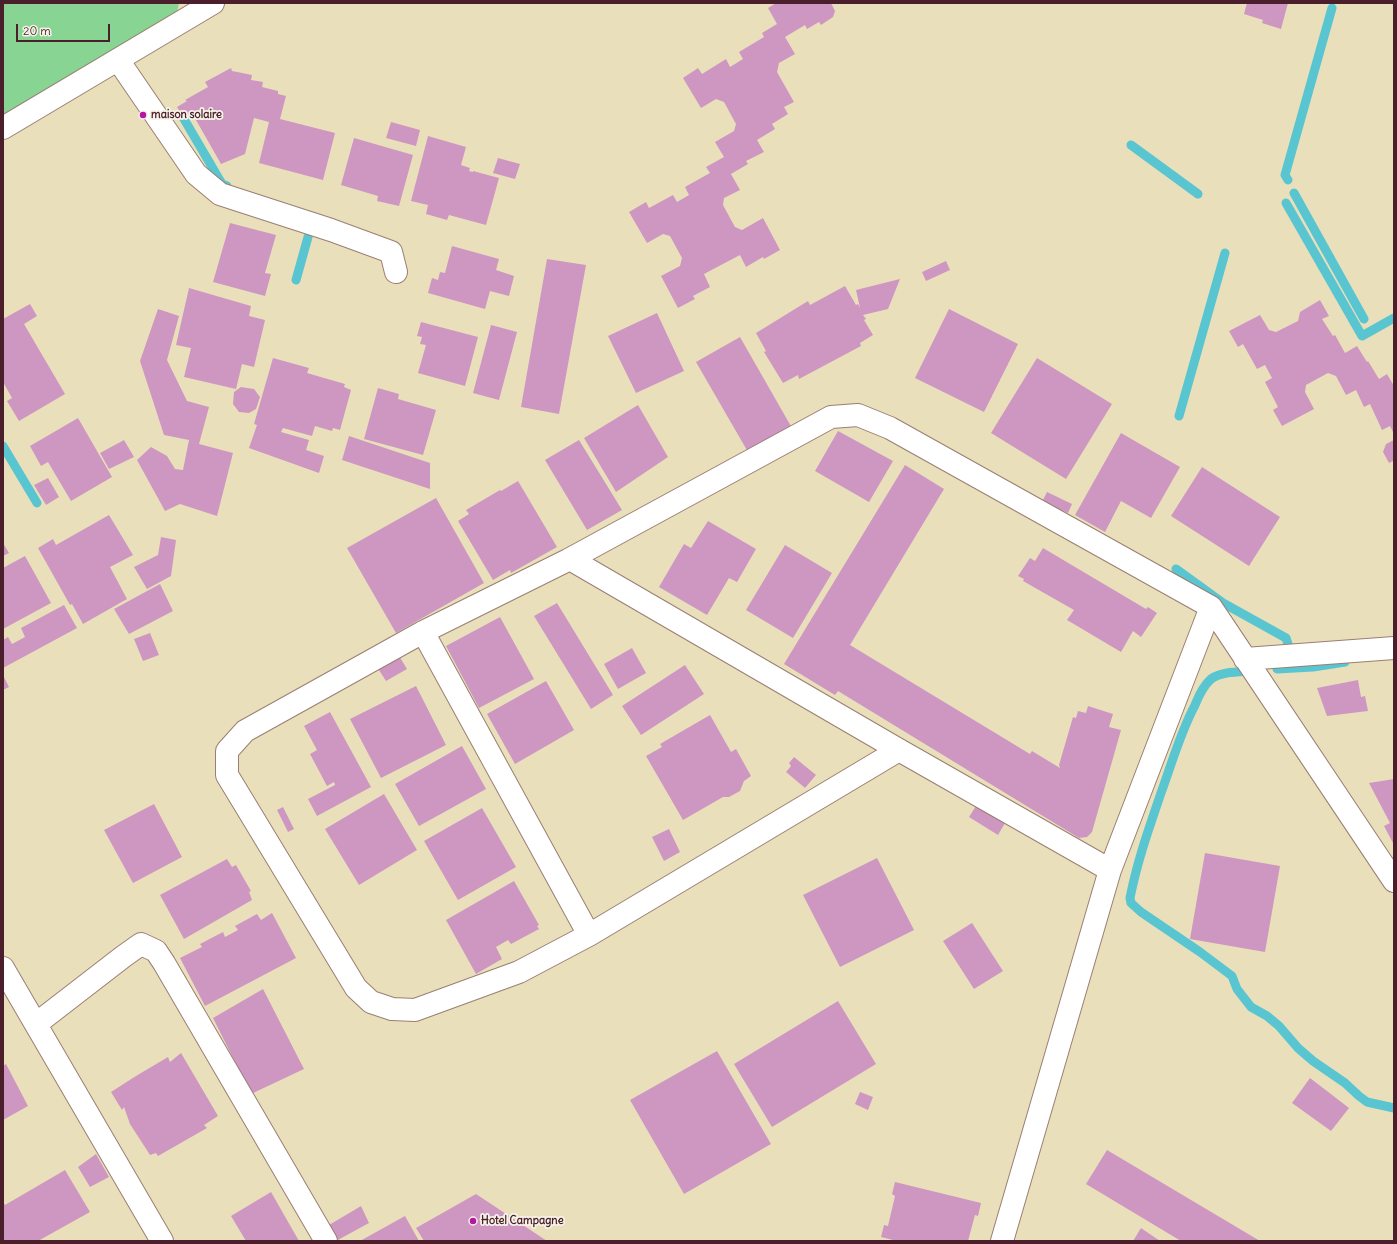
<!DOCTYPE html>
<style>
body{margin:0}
#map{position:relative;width:1397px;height:1244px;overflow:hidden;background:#eadfbb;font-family:Delius,sans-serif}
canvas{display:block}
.frame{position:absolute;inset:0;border:4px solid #4a1f2b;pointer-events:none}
.scale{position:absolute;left:16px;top:24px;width:94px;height:18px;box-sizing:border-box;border:2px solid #4a1f2b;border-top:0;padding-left:5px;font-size:12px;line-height:14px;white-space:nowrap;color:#4a1f2b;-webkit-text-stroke:3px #f7f3e8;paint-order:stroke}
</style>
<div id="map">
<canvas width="1397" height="1244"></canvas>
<div class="frame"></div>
<div class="scale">20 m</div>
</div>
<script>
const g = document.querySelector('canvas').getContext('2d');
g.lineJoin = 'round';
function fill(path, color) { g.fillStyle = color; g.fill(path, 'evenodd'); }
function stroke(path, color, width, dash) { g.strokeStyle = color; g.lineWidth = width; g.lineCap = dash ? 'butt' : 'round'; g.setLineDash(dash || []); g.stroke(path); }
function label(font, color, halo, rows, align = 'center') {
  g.font = font + ' Delius,sans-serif'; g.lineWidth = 3.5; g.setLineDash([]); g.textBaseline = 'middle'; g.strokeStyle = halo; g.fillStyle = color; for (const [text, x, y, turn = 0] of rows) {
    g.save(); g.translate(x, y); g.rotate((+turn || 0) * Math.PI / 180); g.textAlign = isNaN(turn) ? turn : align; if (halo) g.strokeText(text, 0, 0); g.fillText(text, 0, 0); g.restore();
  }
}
fill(new Path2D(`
 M 3,3 L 179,3 L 175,22 L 3,124 Z`), '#87d493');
stroke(new Path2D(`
 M 184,119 L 222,184 L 227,186
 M 1131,145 L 1198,194
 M 1288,180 L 1285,175 L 1332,8
 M 1294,193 L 1364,319
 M 1286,203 L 1362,336 L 1394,318
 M 296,280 L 308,237
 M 1179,416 L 1225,253
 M 3,446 L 37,503
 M 1176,569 L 1223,603 L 1286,638 L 1288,644
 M 1277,669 L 1313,667 L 1345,662
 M 1252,671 C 1240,672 1222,671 1211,679 C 1203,686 1199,695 1195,705 C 1180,733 1172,763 1161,793 C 1149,828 1137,862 1130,898 L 1131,903 L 1141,912 L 1200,952 L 1232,976 L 1237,989 L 1251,1007 L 1267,1016 L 1279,1026 L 1298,1048 L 1313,1061 L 1345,1083 L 1359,1096 L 1367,1102 L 1394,1108`), '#59c5d0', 9);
fill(new Path2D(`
 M 776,3 L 831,3 L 835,11 L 833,17 L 821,25 L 819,22 L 807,29 L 805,25 L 785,37 L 795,54 L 779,63 L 777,72 L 794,102 L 784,107 L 788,114 L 772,124 L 775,129 L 757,140 L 764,152 L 746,161 L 748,164 L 731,174 L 740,190 L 724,198 L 723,205 L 735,227 L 742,230 L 763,218 L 780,250 L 764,259 L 763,257 L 746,267 L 740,255 L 704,274 L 710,287 L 693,296 L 695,299 L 678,308 L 661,276 L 680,266 L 682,258 L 670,236 L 663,234 L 647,243 L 629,212 L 646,202 L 649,208 L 673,195 L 677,202 L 689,195 L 685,187 L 710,173 L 706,167 L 724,157 L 715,142 L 734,131 L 736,124 L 724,102 L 716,99 L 701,108 L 683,78 L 698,68 L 702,74 L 726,59 L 730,67 L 743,59 L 739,52 L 764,37 L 762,33 L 777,24 L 768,8 Z
 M 1247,3 L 1288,3 L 1281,29 L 1262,23 L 1263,20 L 1244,14 Z
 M 231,68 L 232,71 L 252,75 L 251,80 L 263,82 L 262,87 L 278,91 L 278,94 L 286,96 L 280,119 L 335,133 L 323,180 L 259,163 L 269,122 L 254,118 L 245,154 L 221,164 L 192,113 L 184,118 L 177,107 L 187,101 L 185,100 L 208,87 L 205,82 Z
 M 391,122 L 420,130 L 416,146 L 386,138 Z
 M 428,136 L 466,147 L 461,165 L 470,168 L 469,171 L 473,172 L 473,171 L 499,178 L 486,225 L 449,215 L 447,220 L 426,214 L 428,205 L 411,201 Z
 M 354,138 L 413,155 L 399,206 L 377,201 L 378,196 L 341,185 Z
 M 498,158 L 520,164 L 515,179 L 493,173 Z
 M 230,223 L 276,235 L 265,273 L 271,274 L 265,296 L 213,282 Z
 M 452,246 L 499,259 L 496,270 L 514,276 L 509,296 L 490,291 L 485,309 L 428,293 L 432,278 L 438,280 L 440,272 L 445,273 Z
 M 547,259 L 586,265 L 559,414 L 521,407 Z
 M 946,261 L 950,270 L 926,281 L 922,272 Z
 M 900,279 L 888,309 L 863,315 L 866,319 L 864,320 L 873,335 L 860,343 L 861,346 L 799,379 L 798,375 L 783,383 L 764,352 L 766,351 L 756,333 L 808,301 L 810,305 L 845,286 L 856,305 L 858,304 L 860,308 L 856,290 Z
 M 189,288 L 251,306 L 249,316 L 265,320 L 254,367 L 242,364 L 236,389 L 184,377 L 191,348 L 176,345 Z
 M 1320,300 L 1329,316 L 1322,319 L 1333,336 L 1335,335 L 1345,353 L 1357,346 L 1367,362 L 1368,361 L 1379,379 L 1387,374 L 1394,386 L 1394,434 L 1390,426 L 1382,430 L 1370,404 L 1364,407 L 1356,390 L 1346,395 L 1336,376 L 1328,373 L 1306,385 L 1305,392 L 1314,409 L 1282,426 L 1273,410 L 1278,407 L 1265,382 L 1272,378 L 1265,365 L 1257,369 L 1243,344 L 1238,347 L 1229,331 L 1260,315 L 1269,330 L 1276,332 L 1298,321 L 1300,312 Z
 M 30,304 L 37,316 L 24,324 L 65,394 L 19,421 L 7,401 L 12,398 L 3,382 L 3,319 Z
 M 158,309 L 179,316 L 167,360 L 187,401 L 209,407 L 199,444 L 233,453 L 217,516 L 180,504 L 165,511 L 137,460 L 151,447 L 167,456 L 175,469 L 183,470 L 189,440 L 164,435 L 140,361 Z
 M 949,309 L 1018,344 L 984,412 L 915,378 Z
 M 657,313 L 684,371 L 636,393 L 608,336 Z
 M 421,322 L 478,337 L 465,386 L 418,373 L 426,345 L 420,344 L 422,337 L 417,336 Z
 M 491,325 L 517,332 L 499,400 L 473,393 Z
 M 740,337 L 792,428 L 748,452 L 696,362 Z
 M 273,358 L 309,368 L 307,373 L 345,384 L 344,387 L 351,390 L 340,430 L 333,428 L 332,431 L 315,426 L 312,436 L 283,428 L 281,432 L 309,440 L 306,450 L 324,456 L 319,473 L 249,448 L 257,425 L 254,424 Z
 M 1037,358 L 1112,404 L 1066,479 L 991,433 Z
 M 241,387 L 254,389 L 260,397 L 256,409 L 249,413 L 239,412 L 233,404 L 234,392 Z
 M 378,388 L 399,394 L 398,399 L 436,410 L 423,455 L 364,439 Z
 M 638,405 L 668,457 L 616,492 L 584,438 Z
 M 78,418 L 112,477 L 71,501 L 48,462 L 41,466 L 30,446 Z
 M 838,431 L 893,461 L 869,502 L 815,471 Z
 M 1121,433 L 1180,467 L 1151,518 L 1121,501 L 1105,532 L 1075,515 Z
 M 349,436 L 430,463 L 430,489 L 342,460 Z
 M 124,440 L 134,457 L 109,469 L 100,453 Z
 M 579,440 L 622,510 L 587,530 L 545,460 Z
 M 1394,440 L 1394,463 L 1393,461 L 1389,463 L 1383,452 L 1386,444 Z
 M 905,465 L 944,489 L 850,645 L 1030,754 L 1032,751 L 1060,768 L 1059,765 L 1073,717 L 1076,718 L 1078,711 L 1086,713 L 1088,706 L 1113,714 L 1109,727 L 1121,730 L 1092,832 L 1087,837 L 1079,838 L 838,691 L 835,695 L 784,664 Z
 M 1202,467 L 1280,517 L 1249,566 L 1171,516 Z
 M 48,478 L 59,497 L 46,505 L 34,485 Z
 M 518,481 L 557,547 L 511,573 L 510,570 L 493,580 L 458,521 L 469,514 L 466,510 L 500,490 L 501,491 Z
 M 1047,492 L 1072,504 L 1068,513 L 1042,502 Z
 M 436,498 L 484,583 L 396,633 L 347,548 Z
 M 109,515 L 133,555 L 110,567 L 127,599 L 83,624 L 72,604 L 70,605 L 38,548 L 53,539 L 56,545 Z
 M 708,521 L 756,549 L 737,582 L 729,578 L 707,615 L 659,587 L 684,544 L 691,548 Z
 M 161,537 L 176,540 L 171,576 L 147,589 L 134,567 L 158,555 Z
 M 3,543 L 9,553 L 3,556 Z
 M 785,545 L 832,573 L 793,638 L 746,610 Z
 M 1043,548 L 1146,609 L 1148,607 L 1157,613 L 1141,637 L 1133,631 L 1121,652 L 1067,620 L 1074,610 L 1023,581 L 1024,579 L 1018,576 L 1030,558 L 1035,561 Z
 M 25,556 L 51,603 L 3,629 L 3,575 L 4,574 L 3,568 Z
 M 160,584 L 173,611 L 129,634 L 114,609 Z
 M 557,603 L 613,695 L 591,709 L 534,616 Z
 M 64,605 L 77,628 L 3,668 L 3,640 L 8,637 L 12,644 L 25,637 L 21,628 Z
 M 500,617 L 534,679 L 479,708 L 446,646 Z
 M 150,633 L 159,655 L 143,661 L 134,639 Z
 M 632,648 L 646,673 L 618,689 L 604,664 Z
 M 398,654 L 407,669 L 386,681 L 377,667 Z
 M 685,665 L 704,694 L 641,735 L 622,706 Z
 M 3,675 L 9,687 L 3,690 Z
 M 1358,680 L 1361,697 L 1365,696 L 1368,711 L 1327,716 L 1317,688 Z
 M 546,681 L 574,730 L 515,764 L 487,714 Z
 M 416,686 L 446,745 L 381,778 L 350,719 Z
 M 330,712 L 371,787 L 317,816 L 308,799 L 335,785 L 334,782 L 327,786 L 310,754 L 317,750 L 304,726 Z
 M 710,715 L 731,752 L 736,749 L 751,776 L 744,781 L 740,791 L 729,797 L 723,797 L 683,820 L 646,756 L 662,747 L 660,744 Z
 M 462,746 L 486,789 L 419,826 L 395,784 Z
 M 794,757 L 816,775 L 805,788 L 786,772 L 791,766 L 789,763 Z
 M 1394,779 L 1394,845 L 1384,826 L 1390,823 L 1369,783 Z
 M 384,794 L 417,850 L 359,885 L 325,829 Z
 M 154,804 L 182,857 L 133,883 L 104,830 Z
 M 976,806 L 1005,823 L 998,835 L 969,817 Z
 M 283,807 L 294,829 L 288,832 L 277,810 Z
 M 482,808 L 516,867 L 458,900 L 424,841 Z
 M 669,829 L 680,852 L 664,861 L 652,837 Z
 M 1205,853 L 1280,866 L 1265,952 L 1190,939 Z
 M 877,858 L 914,930 L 840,967 L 803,895 Z
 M 227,859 L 232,867 L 236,865 L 251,891 L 249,892 L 252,900 L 184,939 L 160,895 Z
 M 514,881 L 539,925 L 537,926 L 539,929 L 511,944 L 508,940 L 496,947 L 502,959 L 476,974 L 446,920 Z
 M 272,913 L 296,958 L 205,1006 L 180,958 L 202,947 L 200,944 L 223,932 L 225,937 L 238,930 L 235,926 L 257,914 L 261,920 Z
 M 972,923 L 1003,971 L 974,989 L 943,941 Z
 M 263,989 L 304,1069 L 251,1094 L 213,1018 Z
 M 838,1001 L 876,1064 L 772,1127 L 734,1064 Z
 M 717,1051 L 771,1144 L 684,1194 L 630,1100 Z
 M 181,1053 L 218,1116 L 204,1125 L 207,1128 L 158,1156 L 156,1153 L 150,1155 L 130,1124 L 124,1107 L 122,1110 L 111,1092 L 136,1076 L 168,1057 L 170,1062 Z
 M 6,1064 L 28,1106 L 3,1120 L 3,1066 Z
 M 1310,1078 L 1349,1108 L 1331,1131 L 1292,1103 Z
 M 860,1092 L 873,1097 L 868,1110 L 855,1104 Z
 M 1107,1150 L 1260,1241 L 1181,1241 L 1086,1184 Z
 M 96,1154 L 109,1177 L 90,1187 L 78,1167 Z
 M 65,1170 L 90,1212 L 38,1241 L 3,1241 L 3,1201 L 5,1205 Z
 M 895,1182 L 981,1203 L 978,1216 L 975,1215 L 968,1241 L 897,1241 L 881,1237 L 884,1225 L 888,1226 L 895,1196 L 892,1194 Z
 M 271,1192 L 299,1241 L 246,1241 L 231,1216 Z
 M 476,1194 L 547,1241 L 424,1241 L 416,1228 Z
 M 361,1206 L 369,1223 L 336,1241 L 324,1228 Z
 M 405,1216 L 419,1241 L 360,1241 Z
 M 1141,1228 L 1160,1241 L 1133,1241 Z`), '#cd97c2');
const minor = new Path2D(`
 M 118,60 L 196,174 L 220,194 L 331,230 L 391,252 L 396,272
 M 570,559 L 899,750 L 1110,870
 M 423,632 L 589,935
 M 1245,659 L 1394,648
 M 899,750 L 589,935 L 519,972 L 415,1010 L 392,1009 L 371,1002 L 356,988 L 227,775 L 227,751 L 245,731 L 423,632 L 570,559 L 831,417 L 858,415 L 890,428 L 1211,607 L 1394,881
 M 3,968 L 162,1241
 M 36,1024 L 124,956 L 141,944 L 156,951 L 164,963 L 326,1241
 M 1002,1241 L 1110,870 L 1211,607`);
const major = new Path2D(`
 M 3,128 L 213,3`);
stroke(minor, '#9a7f73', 24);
stroke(major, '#9a7f73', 24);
stroke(minor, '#fff', 22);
stroke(major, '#fff', 22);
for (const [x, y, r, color] of [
 [143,115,4,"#b5179e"],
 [473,1221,4,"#b5179e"]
]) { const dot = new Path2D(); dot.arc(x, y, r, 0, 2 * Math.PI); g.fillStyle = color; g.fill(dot); stroke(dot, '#f7f3e8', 1.5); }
label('bold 11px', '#4a1f2b', '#f7f3e8', [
 ["maison solaire",151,115],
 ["Hotel Campagne",481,1221]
], 'left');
</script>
